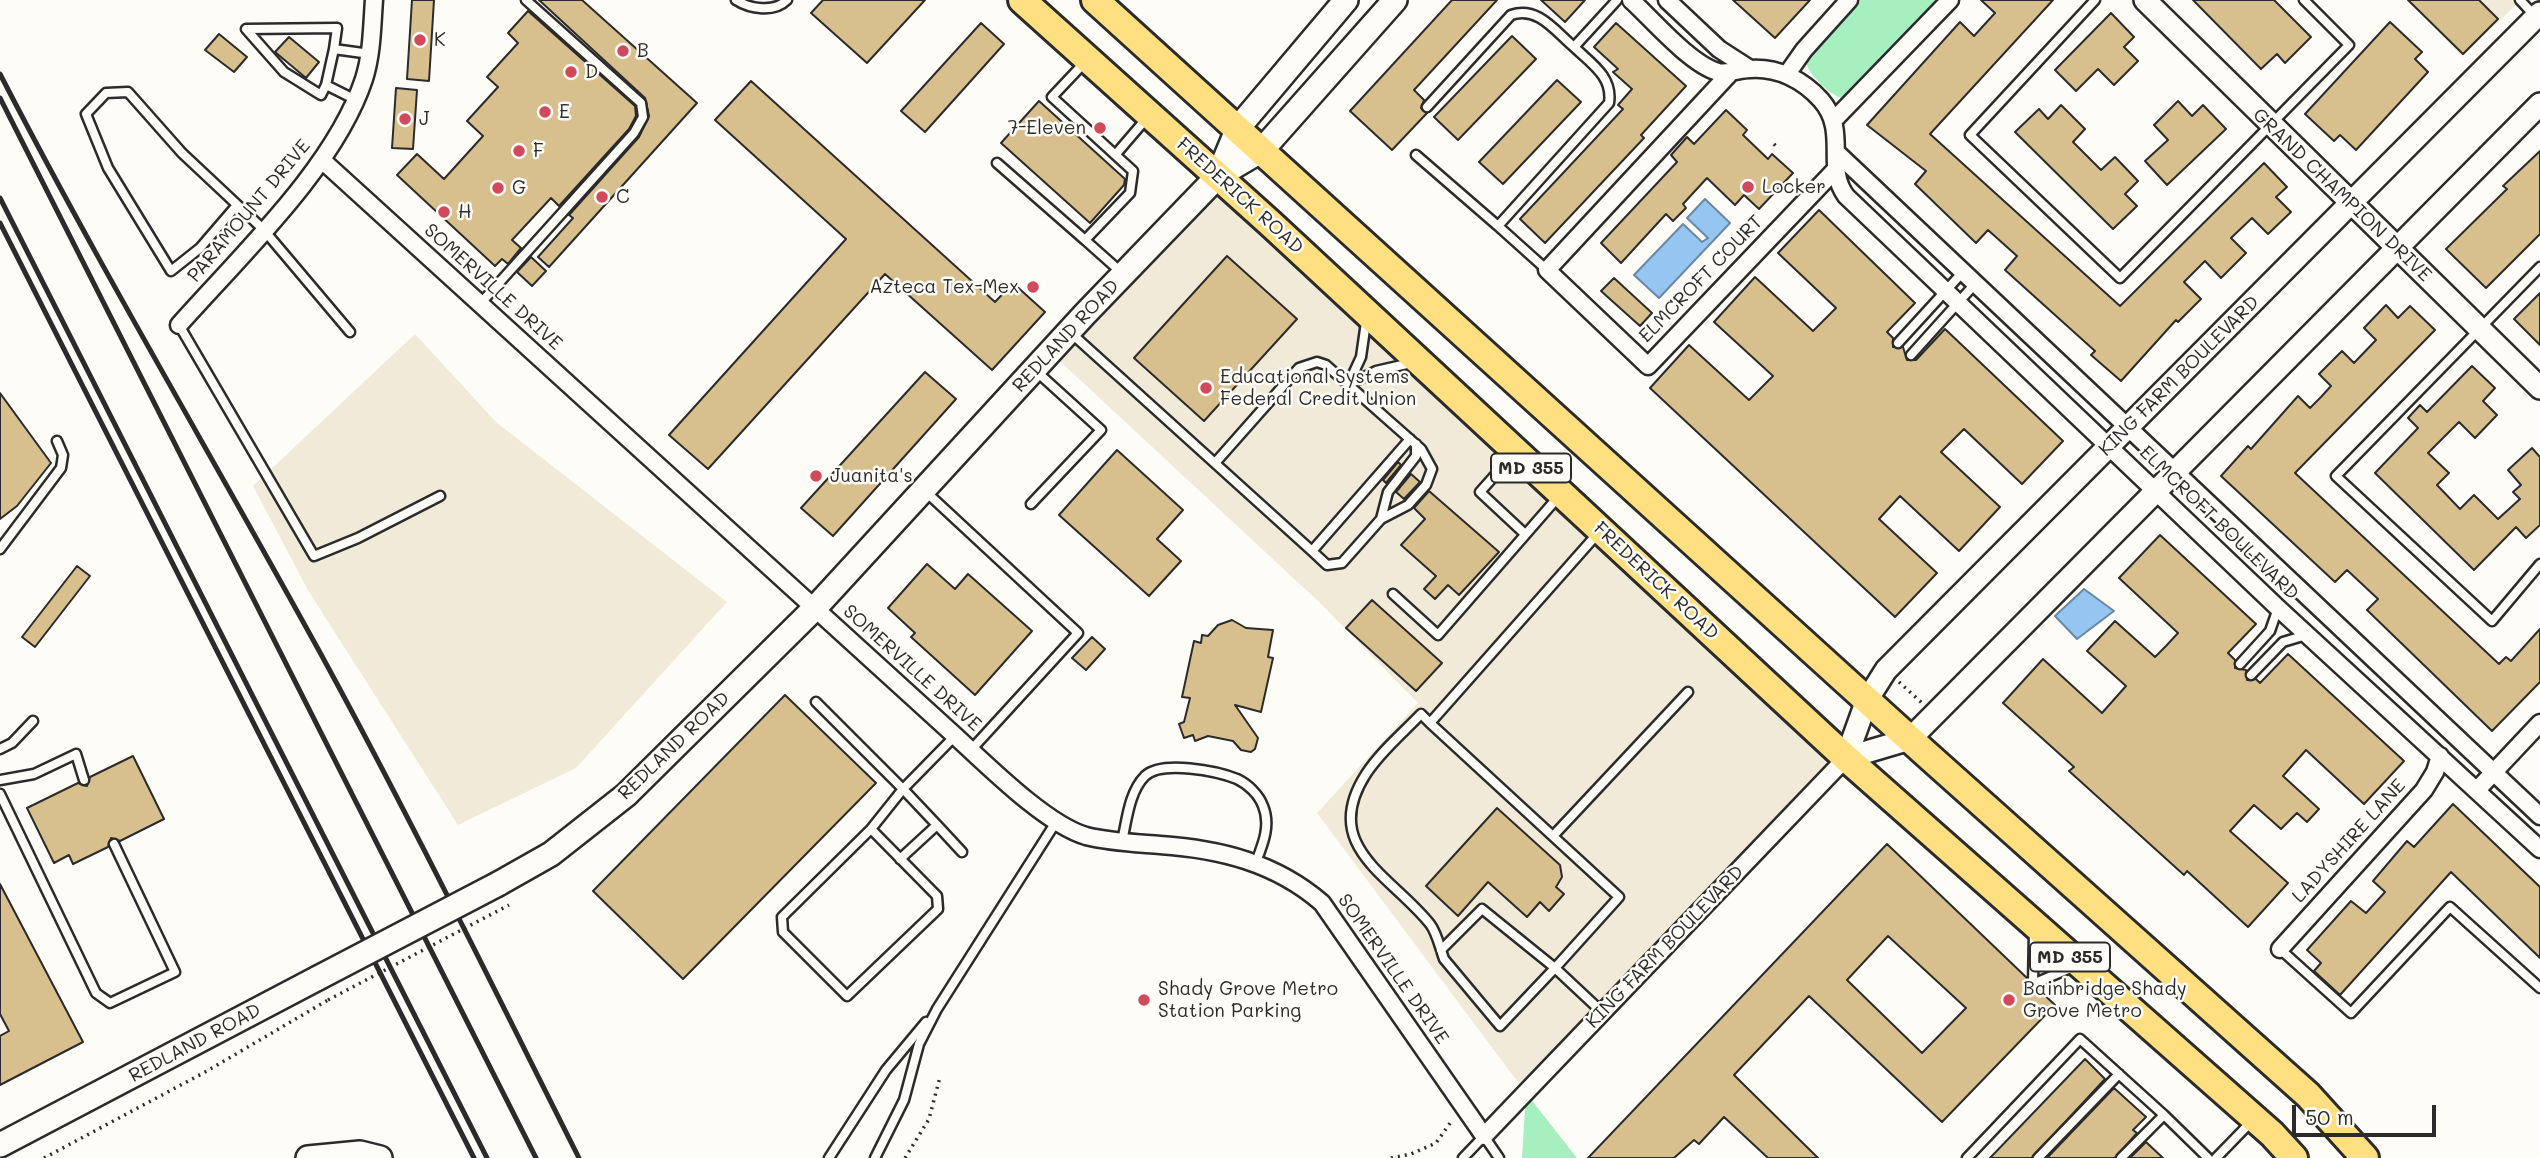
<!DOCTYPE html>
<style>
body{margin:0}
#map{position:relative;width:2540px;height:1158px;overflow:hidden;background:#fdfcf7;font-family:Mali,sans-serif}
canvas{display:block}
.scale{position:absolute;left:2292px;top:1105px;width:144px;height:32px;box-sizing:border-box;border:4px solid #2b2b2b;border-top:0;padding-left:9px;font-size:21px;line-height:24px;white-space:nowrap;color:#2b2b2b;-webkit-text-stroke:5px #fdfcf7;paint-order:stroke}
</style>
<div id="map">
<canvas width="2540" height="1158"></canvas>
<div class="scale">50 m</div>
</div>
<script>
const g = document.querySelector('canvas').getContext('2d');
g.lineJoin = 'round';
function fill(path, color) { g.fillStyle = color; g.fill(path, 'evenodd'); }
function stroke(path, color, width, dash) { g.strokeStyle = color; g.lineWidth = width; g.lineCap = dash ? 'butt' : 'round'; g.setLineDash(dash || []); g.stroke(path); }
function label(font, color, halo, rows, align = 'center') {
  g.font = font + ' Mali,sans-serif'; g.lineWidth = 5; g.setLineDash([]); g.textBaseline = 'middle'; g.strokeStyle = halo; g.fillStyle = color; for (const [text, x, y, turn = 0] of rows) {
    g.save(); g.translate(x, y); g.rotate((+turn || 0) * Math.PI / 180); g.textAlign = isNaN(turn) ? turn : align; if (halo) g.strokeText(text, 0, 0); g.fillText(text, 0, 0); g.restore();
  }
}
fill(new Path2D(`
 M 2409,0 L 2521,0 L 2462,57 Z
 M 1211,170 L 1846,758 L 1526,1093 L 1317,813 L 1418,703 L 1319,602 L 1050,352 Z
 M 415,334 L 496,422 L 727,602 L 576,768 L 458,825 L 309,592 L 253,486 Z`), '#f2ead8');
fill(new Path2D(`
 M 1860,0 L 1940,0 L 1845,99 C 1833,98 1806,73 1806,61 Z
 M 1526,1093 L 1577,1158 L 1522,1158 Z`), '#a6efbe');
const water = new Path2D(`
 M 1705,199 L 1730,223 L 1659,298 L 1634,275 L 1683,224 L 1702,242 L 1708,238 L 1687,218 Z
 M 2084,589 L 2114,611 L 2077,639 L 2055,616 Z`);
fill(water, '#95c5f1');
stroke(water, '#6b87a2', 2);
const building = new Path2D(`
 M 412,0 L 434,0 L 429,81 L 407,79 Z
 M 539,0 L 582,0 L 697,103 L 549,267 L 538,257 L 573,218 L 569,215 L 639,137 L 649,116 L 645,98 Z
 M 823,0 L 925,0 L 867,63 L 811,13 Z
 M 1452,0 L 1497,0 L 1414,90 L 1424,100 L 1421,108 L 1427,113 L 1392,150 L 1350,111 Z
 M 1541,0 L 1585,0 L 1565,22 Z
 M 1733,0 L 1810,0 L 1775,38 Z
 M 1981,0 L 2053,0 L 1930,134 L 2120,306 L 2264,163 L 2287,187 L 2276,197 L 2291,212 L 2268,234 L 2252,218 L 2231,238 L 2246,253 L 2221,278 L 2205,261 L 2184,282 L 2201,299 L 2178,322 L 2176,320 L 2121,381 L 2091,355 L 2095,351 L 2005,270 L 2017,256 L 1988,230 L 1976,243 L 1915,184 L 1926,171 L 1867,125 L 1960,22 L 1974,36 L 1995,13 Z
 M 2193,0 L 2274,0 L 2311,37 L 2285,63 L 2277,54 L 2261,69 Z
 M 2408,0 L 2479,0 L 2498,19 L 2463,54 Z
 M 528,11 L 635,106 L 636,116 L 629,129 L 559,206 L 551,198 L 512,240 L 521,248 L 508,264 L 502,259 L 495,266 L 397,175 L 417,154 L 444,179 L 483,136 L 467,121 L 498,87 L 487,77 L 518,43 L 508,33 Z
 M 2111,13 L 2134,37 L 2124,47 L 2138,61 L 2114,85 L 2098,69 L 2076,91 L 2055,70 Z
 M 2390,22 L 2422,52 L 2415,59 L 2428,72 L 2356,150 L 2340,135 L 2334,141 L 2305,114 Z
 M 981,23 L 1004,44 L 925,132 L 901,111 Z
 M 1616,23 L 1686,86 L 1641,135 L 1644,138 L 1545,243 L 1520,219 L 1623,109 L 1618,105 L 1632,89 L 1613,72 L 1618,69 L 1594,47 Z
 M 219,34 L 247,57 L 234,72 L 205,50 Z
 M 1512,36 L 1536,59 L 1458,140 L 1434,117 Z
 M 289,37 L 319,62 L 306,78 L 275,52 Z
 M 1557,80 L 1581,102 L 1503,184 L 1479,162 Z
 M 751,81 L 995,302 L 1013,283 L 1045,312 L 992,370 L 885,274 L 708,469 L 669,435 L 846,239 L 715,120 Z
 M 396,88 L 417,90 L 413,149 L 392,148 Z
 M 1039,101 L 1125,179 L 1124,185 L 1090,223 L 1001,143 Z
 M 2178,101 L 2192,116 L 2203,105 L 2226,129 L 2167,185 L 2145,161 L 2168,140 L 2154,125 Z
 M 2061,105 L 2085,129 L 2073,142 L 2101,170 L 2115,157 L 2138,181 L 2125,194 L 2137,206 L 2113,229 L 2015,132 L 2039,109 L 2048,119 Z
 M 1726,110 L 1747,130 L 1743,135 L 1768,159 L 1772,154 L 1793,173 L 1759,209 L 1744,195 L 1735,205 L 1707,178 L 1683,204 L 1686,208 L 1673,221 L 1666,214 L 1621,263 L 1601,243 L 1677,162 L 1671,155 L 1687,137 L 1694,144 Z
 M 2540,151 L 2540,234 L 2486,288 L 2446,249 L 2507,189 L 2503,186 Z
 M 1819,210 L 1915,303 L 1887,332 L 1893,338 L 1893,347 L 1903,347 L 1907,360 L 1916,360 L 1945,329 L 2063,441 L 2022,484 L 1964,429 L 1941,452 L 2000,507 L 1959,551 L 1900,496 L 1879,519 L 1937,573 L 1895,617 L 1650,388 L 1689,345 L 1749,400 L 1773,376 L 1714,322 L 1755,277 L 1813,331 L 1836,308 L 1778,253 Z
 M 1227,256 L 1297,319 L 1204,421 L 1134,358 Z
 M 531,257 L 546,271 L 532,286 L 517,272 Z
 M 1614,278 L 1652,313 L 1640,326 L 1601,291 Z
 M 2540,293 L 2540,345 L 2514,319 Z
 M 2386,305 L 2398,318 L 2410,306 L 2435,330 L 2295,473 L 2499,664 L 2506,657 L 2511,661 L 2540,629 L 2540,682 L 2492,731 L 2367,610 L 2378,599 L 2347,570 L 2335,582 L 2221,476 L 2248,446 L 2251,449 L 2298,396 L 2310,408 L 2321,397 L 2331,386 L 2319,374 L 2342,351 L 2354,363 L 2376,340 L 2364,328 Z
 M 2472,366 L 2495,388 L 2483,401 L 2497,415 L 2475,438 L 2459,422 L 2428,453 L 2449,473 L 2437,485 L 2460,509 L 2474,495 L 2498,519 L 2520,499 L 2513,492 L 2521,485 L 2508,470 L 2532,448 L 2540,457 L 2540,525 L 2526,538 L 2516,527 L 2474,570 L 2375,473 L 2418,428 L 2408,418 L 2420,405 L 2427,412 Z
 M 925,372 L 956,399 L 833,536 L 801,508 Z
 M 0,393 L 51,463 L 17,506 L 0,519 Z
 M 1117,450 L 1183,510 L 1157,539 L 1181,561 L 1149,596 L 1059,515 Z
 M 1398,462 L 1401,465 L 1386,483 L 1383,480 Z
 M 1411,474 L 1420,482 L 1404,499 L 1396,492 Z
 M 1429,491 L 1499,552 L 1459,595 L 1448,585 L 1435,599 L 1424,589 L 1436,576 L 1401,545 L 1425,519 L 1414,508 Z
 M 2160,535 L 2256,624 L 2228,653 L 2235,660 L 2235,668 L 2246,670 L 2247,680 L 2256,679 L 2260,683 L 2288,654 L 2404,761 L 2364,804 L 2306,750 L 2283,776 L 2319,809 L 2307,822 L 2297,813 L 2281,829 L 2254,805 L 2230,831 L 2288,883 L 2248,927 L 2187,871 L 2184,875 L 2069,771 L 2074,767 L 2003,703 L 2043,659 L 2102,713 L 2126,686 L 2087,651 L 2115,621 L 2155,657 L 2166,646 L 2178,633 L 2119,578 Z
 M 927,564 L 955,589 L 968,574 L 1032,631 L 975,695 L 911,637 L 915,633 L 888,608 Z
 M 77,566 L 90,576 L 35,647 L 22,637 Z
 M 1372,600 L 1442,663 L 1416,691 L 1346,628 Z
 M 1232,620 L 1246,628 L 1273,630 L 1268,657 L 1273,658 L 1261,712 L 1235,705 L 1258,738 L 1255,749 L 1251,752 L 1241,750 L 1233,741 L 1208,736 L 1195,741 L 1193,735 L 1184,738 L 1179,724 L 1184,722 L 1190,698 L 1182,697 L 1194,641 L 1201,643 L 1202,635 L 1208,636 L 1218,625 Z
 M 1092,637 L 1105,649 L 1086,670 L 1072,658 Z
 M 785,695 L 876,783 L 683,979 L 593,891 Z
 M 133,756 L 164,819 L 120,841 L 111,838 L 108,847 L 73,864 L 69,855 L 54,863 L 27,808 L 78,783 L 87,786 L 90,777 Z
 M 2453,804 L 2540,887 L 2540,958 L 2451,872 L 2340,995 L 2314,971 L 2321,963 L 2307,950 L 2351,901 L 2366,913 L 2385,892 L 2373,881 L 2407,841 L 2414,847 Z
 M 1497,808 L 1560,865 L 1562,877 L 1556,887 L 1564,894 L 1549,911 L 1540,902 L 1527,917 L 1488,882 L 1458,916 L 1426,886 Z
 M 1887,844 L 2027,978 L 2029,989 L 2038,989 L 2055,1005 L 1942,1122 L 1809,996 L 1734,1075 L 1818,1158 L 1768,1158 L 1724,1117 L 1699,1144 L 1694,1140 L 1674,1158 L 1588,1158 ZM 1888,936 L 1966,1008 L 1922,1053 L 1847,980 Z
 M 0,884 L 83,1042 L 0,1085 L 0,1036 L 9,1031 L 0,1014 Z
 M 2085,1059 L 2105,1079 L 2032,1158 L 1990,1158 Z
 M 2114,1088 L 2146,1117 L 2133,1130 L 2137,1133 L 2115,1158 L 2047,1158 Z
 M 2146,1142 L 2163,1158 L 2130,1158 Z`);
fill(building, '#d8bf8e');
stroke(building, '#2b2b2b', 2);
const service = new Path2D(`
 M 736,0 C 750,9 774,13 787,0
 M 2095,0 L 1970,135 L 2120,278 L 2349,45 L 2304,0
 M 2520,0 L 2534,15
 M 334,49 L 326,85 L 321,95 L 284,72 L 246,29 L 337,28 L 334,49 L 370,54
 M 1086,61 L 1052,97 L 1133,171 L 1130,193 L 1085,240 L 1122,273
 M 326,85 L 356,100
 M 1427,107 L 1511,15 C 1538,6 1554,30 1574,47
 M 1116,154 L 1146,119
 M 1416,155 L 1498,226 L 1609,103 C 1613,77 1592,64 1574,47 L 1617,0
 M 997,163 L 1085,240
 M 237,205 L 200,248 L 171,271 L 108,168 L 86,114 L 106,93 L 128,92 L 182,153 L 263,229 L 350,332
 M 1498,226 L 1547,270
 M 2540,267 L 2336,476 L 2492,621 L 2540,564
 M 480,304 L 634,133 L 643,117 L 641,103 L 526,0
 M 179,325 L 314,556 L 358,538 L 440,496
 M 1071,333 L 1312,551 L 1327,565 L 1342,563 L 1381,519 L 1408,505 L 1426,485 L 1432,469 L 1421,449 L 1326,365 L 1317,362 L 1299,368 L 1215,463
 M 1898,343 L 1962,273
 M 1911,355 L 1974,285
 M 1348,385 L 1361,357 L 1366,322
 M 1348,385 L 1376,371 L 1411,363
 M 1513,455 L 1480,492 L 1525,534
 M 925,491 L 1078,633 L 971,750
 M 1031,504 L 1101,430 L 1036,371
 M 1381,519 L 1388,492 L 1416,456 L 1416,444
 M 1599,532 L 1430,723 L 1619,897 L 1555,968 L 1603,1013
 M 0,549 L 61,468 L 63,455 L 57,441
 M 1312,551 L 1410,439
 M 1393,594 L 1438,635 L 1559,496
 M 2240,664 L 2270,631 L 2278,608
 M 2251,675 L 2283,642 L 2306,635
 M 816,702 L 903,789 L 955,736
 M 1430,723 L 1421,714 C 1403,733 1380,752 1366,774 C 1319,847 1392,876 1430,924 C 1437,933 1440,948 1444,959 L 1500,1026 L 1555,968 L 1482,909 L 1441,950
 M 0,749 L 12,743 L 33,721
 M 0,780 L 34,774 L 76,754 L 84,780
 M 0,794 L 96,993 L 110,1003 L 175,972 L 114,844
 M 871,829 L 937,896 L 938,909 L 847,996 L 783,932 L 782,917 L 871,829 L 903,789 L 937,825
 M 1553,836 L 1688,692
 M 1122,841 C 1127,820 1129,792 1145,776 C 1162,760 1217,771 1237,779 C 1248,784 1259,795 1263,806 C 1271,825 1263,844 1256,862
 M 900,859 L 937,825 L 962,852
 M 2034,932 L 2033,984 L 2075,966
 M 2280,949 L 2351,1013 L 2450,907 L 2540,988
 M 829,1158 L 886,1070 L 926,1022
 M 875,1158 L 904,1100 L 919,1044 L 937,1009 L 1056,822
 M 1463,1158 L 1484,1136 L 1499,1158
 M 1967,1158 L 2080,1039 L 2164,1115
 M 2038,1158 L 2119,1074
 M 2121,1158 L 2164,1115 L 2208,1158
 M 2216,1158 L 2252,1121`);
const minor = new Path2D(`
 M 1631,0 C 1653,20 1690,64 1718,72 C 1729,74 1740,69 1750,69 C 1778,67 1803,80 1821,100 C 1849,132 1824,166 1846,196 L 2278,608 L 2540,849
 M 1667,0 L 1719,49 L 1750,69
 M 1731,72 L 1547,270 L 1648,366 L 1836,169
 M 1787,74 L 1804,50 L 1849,0
 M 1834,120 L 1950,0
 M 1836,152 L 2540,816
 M 323,161 L 952,733 C 985,763 1045,824 1086,836 C 1110,842 1136,843 1160,845 C 1220,849 1276,863 1322,903 L 1484,1136 L 1846,758
 M 179,325 C 241,255 335,167 364,79 C 372,54 372,27 374,0
 M 2477,790 L 2540,723
 M 2280,949 L 2424,790 L 2435,772 L 2440,756`);
const tertiary = new Path2D(`
 M 2145,0 L 2540,388
 M 1846,758 L 1867,700 L 1886,670 L 2540,13
 M 1846,758 L 1910,739 L 2540,104`);
const secondary = new Path2D(`
 M 1218,176 L 1238,128 L 1346,0
 M 498,884 L 551,854 L 626,795 L 814,609 L 1085,314 L 1218,176 L 1262,150 L 1395,0
 M 0,1145 L 318,978
 M 308,1158 L 360,1153 L 380,1158`);
const primary = new Path2D(`
 M 1022,0 L 1271,224 L 1846,758 L 2272,1134 L 2294,1158
 M 1095,0 L 1924,752 L 2308,1095 L 2365,1158`);
stroke(service, '#2b2b2b', 13);
stroke(minor, '#2b2b2b', 21);
stroke(tertiary, '#2b2b2b', 26);
stroke(secondary, '#2b2b2b', 28);
stroke(primary, '#2b2b2b', 32);
stroke(new Path2D(`
 M 1774,144 L 1779,149
 M 1899,682 L 1922,703
 M 44,1158 L 207,1071 L 328,1000
 M 905,1158 L 929,1119 L 940,1077
 M 1391,1158 L 1411,1154 L 1436,1143 L 1453,1119`), '#2b2b2b', 3.5, [2, 5]);
stroke(service, '#fdfcf7', 8);
stroke(minor, '#fdfcf7', 16);
stroke(tertiary, '#fdfcf7', 21);
stroke(secondary, '#fdfcf7', 23);
stroke(primary, '#ffdf80', 26);
stroke(new Path2D(`
 M 0,74 C 100,268 212,456 317,647 C 409,815 493,987 579,1158
 M 0,98 L 536,1158
 M 0,198 L 487,1158
 M 0,223 L 474,1158`), '#2b2b2b', 5);
const secondaryBridge = new Path2D(`
 M 318,978 L 498,884`);
stroke(secondaryBridge, '#2b2b2b', 28, []);
stroke(new Path2D(`
 M 328,1000 L 509,905`), '#2b2b2b', 3.5, [2, 5]);
stroke(secondaryBridge, '#fdfcf7', 23);
for (const [x, y, r, color] of [
 [420,40,7,"#d1495b"],
 [623,51,7,"#d1495b"],
 [571,72,7,"#d1495b"],
 [545,112,7,"#d1495b"],
 [405,119,7,"#d1495b"],
 [1100,128,7,"#d1495b"],
 [519,151,7,"#d1495b"],
 [1748,187,7,"#d1495b"],
 [498,188,7,"#d1495b"],
 [602,197,7,"#d1495b"],
 [444,212,7,"#d1495b"],
 [1033,287,7,"#d1495b"],
 [1206,388,7,"#d1495b"],
 [816,476,7,"#d1495b"],
 [1144,1000,7,"#d1495b"],
 [2009,1000,7,"#d1495b"]
]) { const dot = new Path2D(); dot.arc(x, y, r, 0, 2 * Math.PI); g.fillStyle = color; g.fill(dot); stroke(dot, '#fdfcf7', 2.5); }
for (const [x, y, w] of [
 [1531,468,80],
 [2070,957,80]
]) { const box = new Path2D(); box.roundRect(x - w / 2, y - 14.5, w, 29, 5); g.fillStyle = '#fdfcf7'; g.fill(box); stroke(box, '#2b2b2b', 2); }
label('bold 18px', '#2b2b2b', null, [
 ["MD 355",1531,468],
 ["MD 355",2070,957]
]);
label('19px', '#2b2b2b', '#fdfcf7', [
 ["K",434,40],
 ["B",637,51],
 ["D",585,72],
 ["E",559,112],
 ["J",419,119],
 ["7-Eleven",1086,128,"right"],
 ["F",533,151],
 ["Locker",1762,187],
 ["G",512,188],
 ["C",616,197],
 ["H",458,212],
 ["Azteca Tex-Mex",1019,287,"right"],
 ["Educational Systems",1220,377],
 ["Federal Credit Union",1220,399],
 ["Juanita's",830,476],
 ["Shady Grove Metro",1158,989],
 ["Station Parking",1158,1011],
 ["Bainbridge Shady",2023,989],
 ["Grove Metro",2023,1011]
], 'left');
label('19px', '#2b2b2b', '#fdfcf7', [
 ["GRAND CHAMPION DRIVE",2342,195,44],
 ["FREDERICK ROAD",1240,196,42],
 ["PARAMOUNT DRIVE",249,211,-50],
 ["ELMCROFT COURT",1701,279,-46],
 ["SOMERVILLE DRIVE",493,287,42],
 ["REDLAND ROAD",1066,336,-47],
 ["KING FARM BOULEVARD",2179,376,-45],
 ["ELMCROFT BOULEVARD",2219,523,44],
 ["FREDERICK ROAD",1656,581,43],
 ["SOMERVILLE DRIVE",912,668,42],
 ["REDLAND ROAD",674,746,-44],
 ["LADYSHIRE LANE",2349,841,-48],
 ["KING FARM BOULEVARD",1665,947,-46],
 ["SOMERVILLE DRIVE",1393,969,55],
 ["REDLAND ROAD",195,1043,-28]
]);
</script>
